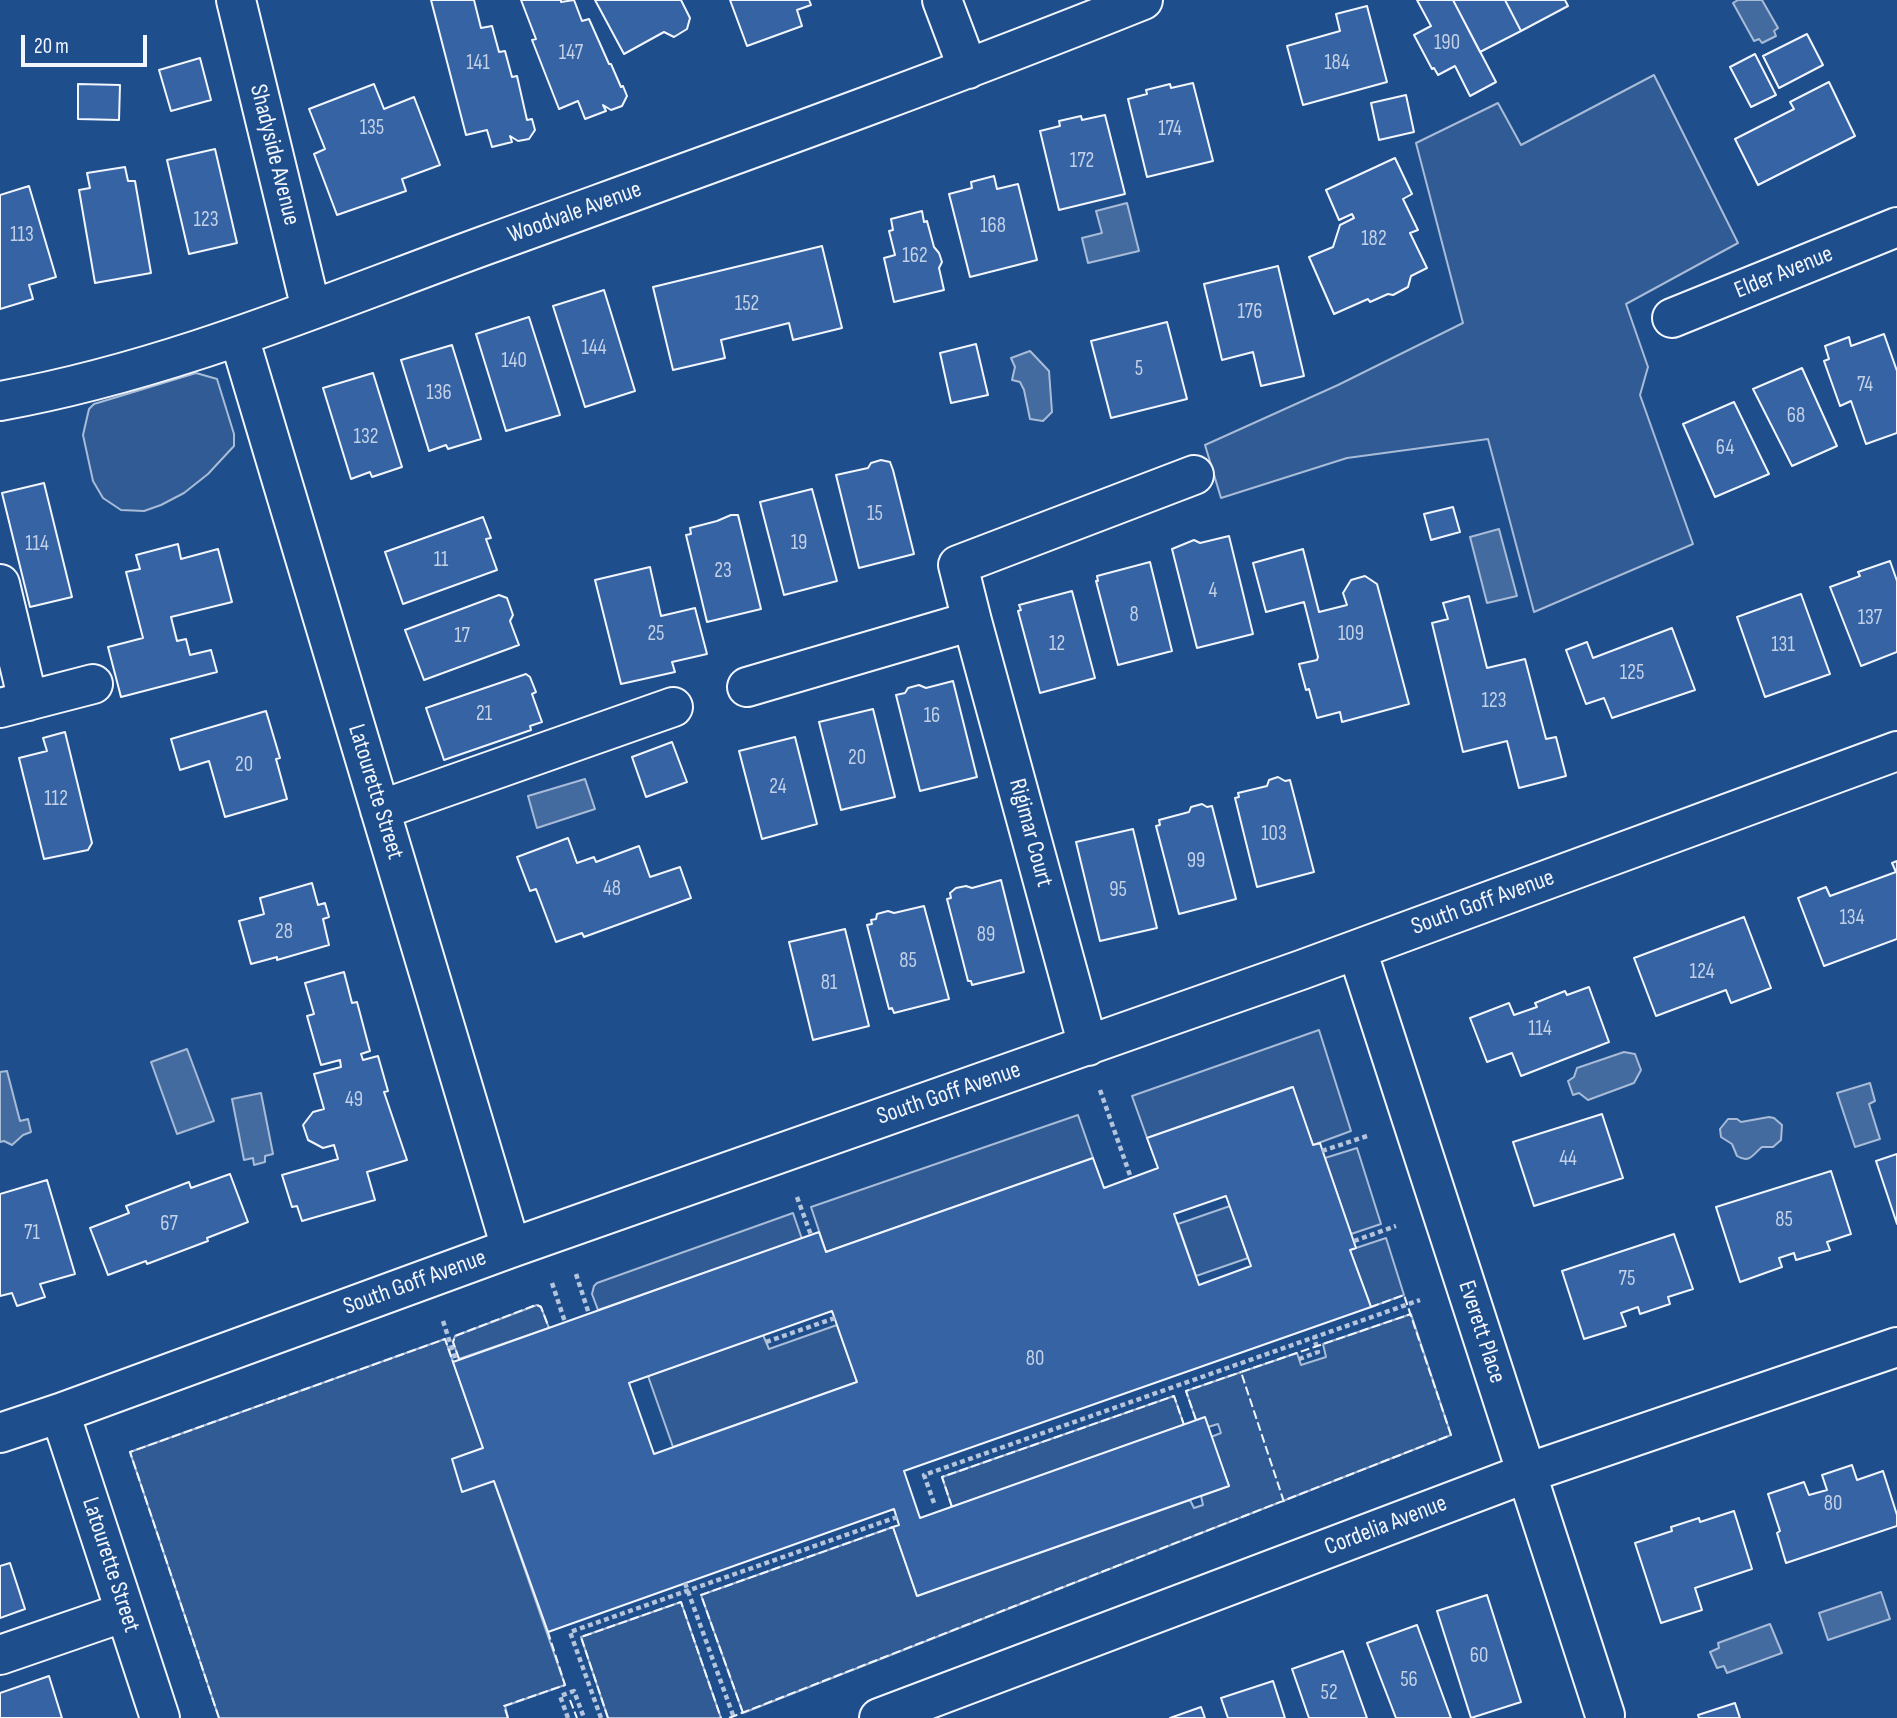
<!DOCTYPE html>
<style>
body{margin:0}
#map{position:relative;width:1897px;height:1718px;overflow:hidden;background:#1f4e8c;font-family:"Sofia Sans Condensed",sans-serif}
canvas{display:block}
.scale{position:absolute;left:21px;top:35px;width:126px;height:32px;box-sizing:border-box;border:4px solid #f2f6ff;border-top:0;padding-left:9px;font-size:21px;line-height:24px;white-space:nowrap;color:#f2f6ff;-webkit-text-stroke:5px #1f4e8c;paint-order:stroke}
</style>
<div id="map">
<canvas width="1897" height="1718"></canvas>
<div class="scale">20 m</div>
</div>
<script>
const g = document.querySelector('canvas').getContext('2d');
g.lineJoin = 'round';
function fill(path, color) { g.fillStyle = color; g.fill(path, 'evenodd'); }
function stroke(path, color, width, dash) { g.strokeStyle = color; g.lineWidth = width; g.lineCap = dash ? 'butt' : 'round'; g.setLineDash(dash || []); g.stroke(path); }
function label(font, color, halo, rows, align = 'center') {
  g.font = font + ' "Sofia Sans Condensed",sans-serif'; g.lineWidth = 5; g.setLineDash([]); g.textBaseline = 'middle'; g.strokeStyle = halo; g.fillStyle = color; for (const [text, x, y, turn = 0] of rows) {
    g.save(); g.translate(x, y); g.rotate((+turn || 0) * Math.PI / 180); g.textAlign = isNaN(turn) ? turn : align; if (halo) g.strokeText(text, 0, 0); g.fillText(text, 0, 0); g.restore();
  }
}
const built = new Path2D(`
 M 1654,75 L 1738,243 L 1626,304 L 1648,367 L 1640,395 L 1693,544 L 1534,612 L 1488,439 L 1347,458 L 1221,498 L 1205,445 L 1338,385 L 1463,323 L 1416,143 L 1498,103 L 1521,145 Z
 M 196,373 L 217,379 L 234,434 L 234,446 L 208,474 L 184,493 L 161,505 L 144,511 L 121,510 L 103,498 L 93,481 L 83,435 L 89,409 L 94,404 Z
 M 1319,1030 L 1351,1131 L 1313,1145 L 1292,1087 L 1147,1138 L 1132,1096 Z
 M 1078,1115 L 1093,1158 L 826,1252 L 811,1207 Z
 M 1357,1148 L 1381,1224 L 1351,1234 L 1325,1158 Z
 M 1230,1206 L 1248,1258 L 1196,1276 L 1178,1224 Z
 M 793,1213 L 802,1239 L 598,1310 L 592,1294 L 594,1286 L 597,1283 Z
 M 1386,1238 L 1404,1295 L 1371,1307 L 1350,1250 Z
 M 537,1305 L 541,1307 L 549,1328 L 459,1359 L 453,1342 L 455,1336 Z
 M 1411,1314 L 1451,1435 L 743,1713 L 701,1595 L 893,1527 L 917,1596 L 1190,1500 L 1194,1508 L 1203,1505 L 1201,1496 L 1229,1486 L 1211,1437 L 1221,1433 L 1218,1424 L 1208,1427 L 1196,1420 L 1186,1391 L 1297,1353 L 1301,1365 L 1326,1357 L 1323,1344 Z
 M 837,1325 L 857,1382 L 673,1447 L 648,1376 L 763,1335 L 769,1349 Z
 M 445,1339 L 483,1448 L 453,1459 L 494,1481 L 565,1685 L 505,1706 L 508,1718 L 219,1718 L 130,1452 Z
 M 1174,1396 L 1184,1425 L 952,1507 L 942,1477 Z
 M 681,1602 L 721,1718 L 608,1718 L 581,1637 Z`);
fill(built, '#305b95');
stroke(built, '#a8bbd7', 2);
const water = new Path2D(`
 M 1738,0 L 1762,0 L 1778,28 L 1774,31 L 1776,36 L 1762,43 L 1759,39 L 1754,41 L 1733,3 Z
 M 1127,203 L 1139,251 L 1088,263 L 1082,238 L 1102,233 L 1096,211 Z
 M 1030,351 L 1049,371 L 1052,412 L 1043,421 L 1030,419 L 1024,390 L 1020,382 L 1012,380 L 1015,367 L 1011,358 Z
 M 1499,529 L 1517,596 L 1487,603 L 1470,537 Z
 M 585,779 L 595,809 L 537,828 L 528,796 Z
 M 187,1049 L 214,1121 L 177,1134 L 151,1062 Z
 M 1624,1052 L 1635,1054 L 1641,1070 L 1634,1083 L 1588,1100 L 1579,1093 L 1573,1095 L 1568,1081 L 1574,1077 L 1577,1068 Z
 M 7,1071 L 20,1121 L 28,1119 L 31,1132 L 23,1135 L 12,1145 L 4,1141 L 0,1142 L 0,1072 Z
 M 1870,1083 L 1875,1101 L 1869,1104 L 1880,1139 L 1855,1147 L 1837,1093 Z
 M 261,1093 L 273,1154 L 265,1156 L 265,1162 L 254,1165 L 253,1158 L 244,1160 L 232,1099 Z
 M 1769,1117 L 1774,1118 L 1782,1125 L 1781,1140 L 1773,1147 L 1762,1147 C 1753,1154 1750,1164 1737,1156 L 1732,1144 L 1721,1137 L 1720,1129 L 1728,1119 L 1737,1119 L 1741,1122 Z
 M 1881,1592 L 1890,1619 L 1828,1640 L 1819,1613 Z
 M 1770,1624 L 1782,1653 L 1727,1673 L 1724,1666 L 1717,1668 L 1710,1652 L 1719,1648 L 1718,1643 Z`);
fill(water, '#446ba0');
stroke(water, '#a8bbd7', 2);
const building = new Path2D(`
 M 431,0 L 474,0 L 481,28 L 492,26 L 499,52 L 505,51 L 512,77 L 517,76 L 527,120 L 532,119 L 535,130 L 529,139 L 518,141 L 510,136 L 512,142 L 492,147 L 487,130 L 466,135 Z
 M 521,0 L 561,0 L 561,2 L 574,0 L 582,21 L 589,19 L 609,64 L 611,64 L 621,87 L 623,86 L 627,96 L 622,106 L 611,110 L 603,105 L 606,111 L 585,119 L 578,101 L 559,109 L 532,40 L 536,39 Z
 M 595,0 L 681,0 L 690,18 L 687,29 L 674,37 L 664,32 L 624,54 Z
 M 730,0 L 809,0 L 811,5 L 797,10 L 802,26 L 747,46 Z
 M 1417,0 L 1453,0 L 1496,82 L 1470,96 L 1455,66 L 1438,75 L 1434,68 L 1432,69 L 1414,35 L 1431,26 Z
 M 1453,0 L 1505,0 L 1521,31 L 1480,52 Z
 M 1505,0 L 1565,0 L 1568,6 L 1521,31 Z
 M 1367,6 L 1387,82 L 1303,105 L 1287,46 L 1340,31 L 1336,14 Z
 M 1807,34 L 1823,65 L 1779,88 L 1763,56 Z
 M 1755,54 L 1776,95 L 1751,107 L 1730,67 Z
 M 200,58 L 211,100 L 171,111 L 159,70 Z
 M 1829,82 L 1855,136 L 1758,185 L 1735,139 L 1794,109 L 1790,102 Z
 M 1193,83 L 1213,161 L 1147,177 L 1128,99 L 1147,94 L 1146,90 L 1170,84 L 1171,88 Z
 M 78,84 L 120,85 L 119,120 L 78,119 Z
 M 374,84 L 384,109 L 414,97 L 440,165 L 402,179 L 406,191 L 337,215 L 314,154 L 325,149 L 309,109 Z
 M 1406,95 L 1414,132 L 1379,140 L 1371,103 Z
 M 1105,115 L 1125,194 L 1059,210 L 1040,131 L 1060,126 L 1059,121 L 1081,116 L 1082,120 Z
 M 215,149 L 237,243 L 189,254 L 167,160 Z
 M 1395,158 L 1412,194 L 1403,199 L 1418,230 L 1410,233 L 1427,268 L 1411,276 L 1408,287 L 1393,295 L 1388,294 L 1370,302 L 1368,299 L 1334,314 L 1309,257 L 1333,247 L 1340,225 L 1354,218 L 1352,214 L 1339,220 L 1326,190 Z
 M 125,167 L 128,181 L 135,181 L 151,273 L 95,283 L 79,190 L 90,188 L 87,173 Z
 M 994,176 L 997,189 L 1018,184 L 1037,260 L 970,277 L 949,194 L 972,188 L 971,182 Z
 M 29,186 L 56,277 L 29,285 L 33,299 L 0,309 L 0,195 Z
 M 922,211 L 924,222 L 927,221 L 934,247 L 939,253 L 942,262 L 939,268 L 944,290 L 894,302 L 884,258 L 895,255 L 889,231 L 893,230 L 891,219 Z
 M 822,246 L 842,328 L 793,340 L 789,323 L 721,340 L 725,358 L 673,370 L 653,287 Z
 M 1278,266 L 1304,376 L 1261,386 L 1253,352 L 1222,360 L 1204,284 Z
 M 604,290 L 635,391 L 585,407 L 553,306 Z
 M 529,317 L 560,415 L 506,431 L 476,334 Z
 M 1167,322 L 1187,399 L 1111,418 L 1091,341 Z
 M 1884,334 L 1897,371 L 1897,433 L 1866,444 L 1851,401 L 1840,406 L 1824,361 L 1829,359 L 1825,346 L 1849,337 L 1851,346 Z
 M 976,344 L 988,395 L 951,403 L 940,353 Z
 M 452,345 L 481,439 L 448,449 L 446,445 L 429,451 L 401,360 Z
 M 1802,368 L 1837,446 L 1792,466 L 1753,389 Z
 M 373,373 L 402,467 L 372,477 L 370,472 L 351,479 L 323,388 Z
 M 1734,402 L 1769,474 L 1715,497 L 1683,424 Z
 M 881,460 L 890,462 L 893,470 L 914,554 L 859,568 L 836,475 L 868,468 L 871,463 Z
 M 44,483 L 72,597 L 30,607 L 2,493 Z
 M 812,489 L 837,581 L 784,595 L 760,502 Z
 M 1453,507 L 1460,532 L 1431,540 L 1424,514 Z
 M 731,515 L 738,515 L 761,609 L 707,622 L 686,535 L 691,534 L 690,528 L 717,521 Z
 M 483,517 L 491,538 L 486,539 L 497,570 L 403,604 L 385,552 Z
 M 1229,536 L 1253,634 L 1197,648 L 1172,549 L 1194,540 L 1200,543 Z
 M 178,544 L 181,559 L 218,549 L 232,602 L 171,617 L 177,641 L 186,639 L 190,655 L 211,650 L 217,672 L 121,697 L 108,647 L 143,638 L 126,572 L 140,569 L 136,555 Z
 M 1303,549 L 1319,612 L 1347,605 L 1343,593 L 1351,580 L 1365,576 L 1377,584 L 1409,704 L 1342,722 L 1340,712 L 1317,718 L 1309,689 L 1306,690 L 1299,664 L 1317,660 L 1318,657 L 1304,602 L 1266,612 L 1253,563 Z
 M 1890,561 L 1897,581 L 1897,652 L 1861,666 L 1830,587 L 1860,576 L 1858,572 Z
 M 1150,562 L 1172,651 L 1118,665 L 1096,581 L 1098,581 L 1097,576 Z
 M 650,567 L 661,616 L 695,608 L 707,654 L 672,662 L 675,672 L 621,684 L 595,580 Z
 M 1072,591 L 1095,678 L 1040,693 L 1018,611 L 1021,610 L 1019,605 Z
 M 1801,594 L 1830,674 L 1765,697 L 1737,617 Z
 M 499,595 L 507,598 L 513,615 L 510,621 L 519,645 L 424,680 L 405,630 Z
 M 1469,596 L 1487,668 L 1525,659 L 1546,739 L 1556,737 L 1566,776 L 1519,788 L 1507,741 L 1463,752 L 1432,623 L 1448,619 L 1443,603 Z
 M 1672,628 L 1695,690 L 1612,718 L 1604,698 L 1586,704 L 1566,650 L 1587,642 L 1593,658 Z
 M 526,674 L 530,677 L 536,692 L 532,694 L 542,722 L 530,726 L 531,730 L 444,760 L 426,708 Z
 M 953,681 L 977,777 L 920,791 L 896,695 L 905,693 L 908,688 L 919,685 L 926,688 Z
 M 873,709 L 895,797 L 841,810 L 819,722 Z
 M 266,711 L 280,758 L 276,759 L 287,799 L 225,817 L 209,761 L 180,770 L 171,739 Z
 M 65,732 L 92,843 L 88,850 L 44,859 L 19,758 L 47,751 L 43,738 Z
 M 795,737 L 817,824 L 762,839 L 739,751 Z
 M 672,742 L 687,782 L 646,797 L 632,757 Z
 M 1278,777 L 1285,781 L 1290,780 L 1314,872 L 1257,887 L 1235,798 L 1239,797 L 1238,793 L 1267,786 L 1269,780 Z
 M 1202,804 L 1207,807 L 1212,806 L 1236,899 L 1179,914 L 1156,826 L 1160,825 L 1159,820 L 1189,812 L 1191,807 Z
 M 1133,829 L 1157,928 L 1100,941 L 1076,842 Z
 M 568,838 L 577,863 L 594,857 L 596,862 L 639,846 L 650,877 L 680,867 L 691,898 L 584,937 L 582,933 L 556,942 L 536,889 L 530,891 L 517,857 Z
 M 1897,861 L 1897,939 L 1824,966 L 1798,898 L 1826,887 L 1830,896 L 1896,872 L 1892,863 Z
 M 1001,880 L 1024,972 L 972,985 L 971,981 L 968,981 L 947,899 L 951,898 L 950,893 L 956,888 L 966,886 L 972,888 Z
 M 312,883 L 318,905 L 325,903 L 329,917 L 323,919 L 329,945 L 277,960 L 277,957 L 251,964 L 239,921 L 264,914 L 260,898 Z
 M 924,906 L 949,999 L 894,1013 L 892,1008 L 889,1009 L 867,925 L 872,924 L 871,920 L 876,919 L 877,914 L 888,911 L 894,913 Z
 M 1744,917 L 1771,988 L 1731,1003 L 1726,990 L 1656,1016 L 1634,958 Z
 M 845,929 L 869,1026 L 813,1040 L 789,942 Z
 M 344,972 L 352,1003 L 357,1002 L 370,1051 L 361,1054 L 363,1060 L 378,1056 L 388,1091 L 384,1092 L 407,1160 L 367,1172 L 375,1200 L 302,1221 L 297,1206 L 292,1207 L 282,1175 L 338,1159 L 334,1145 L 323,1148 L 308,1140 L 303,1125 L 313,1112 L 324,1109 L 314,1074 L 341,1067 L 340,1060 L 321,1065 L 307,1016 L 314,1014 L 305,983 Z
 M 1589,987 L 1609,1042 L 1521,1076 L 1512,1053 L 1487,1062 L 1470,1018 L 1509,1003 L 1514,1015 L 1537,1007 L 1535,1003 L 1565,991 L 1567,995 Z
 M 1293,1087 L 1313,1145 L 1320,1143 L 1325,1158 L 1356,1248 L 1350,1250 L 1371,1307 L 904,1471 L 920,1518 L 1205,1417 L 1229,1486 L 917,1596 L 893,1527 L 899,1525 L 894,1509 L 548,1632 L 494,1481 L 462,1492 L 452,1459 L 483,1448 L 453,1362 L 819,1232 L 826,1252 L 1093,1158 L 1104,1188 L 1158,1168 L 1147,1138 ZM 1226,1196 L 1251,1266 L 1199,1285 L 1174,1214 ZM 832,1311 L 857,1382 L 654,1454 L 629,1383 Z
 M 1602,1114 L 1623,1178 L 1534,1206 L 1513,1142 Z
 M 1897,1154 L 1897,1224 L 1876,1161 Z
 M 1831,1171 L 1851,1234 L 1827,1242 L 1830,1250 L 1796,1260 L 1794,1253 L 1779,1258 L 1782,1267 L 1740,1282 L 1716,1207 Z
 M 230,1174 L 248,1222 L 207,1238 L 208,1241 L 147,1264 L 146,1261 L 108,1275 L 90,1228 L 129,1213 L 126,1206 L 189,1182 L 191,1188 Z
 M 47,1180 L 75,1274 L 40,1284 L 45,1297 L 17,1306 L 12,1293 L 0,1296 L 0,1194 Z
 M 1674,1234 L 1693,1289 L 1668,1297 L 1670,1304 L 1640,1314 L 1638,1307 L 1621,1313 L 1626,1326 L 1584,1339 L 1562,1271 Z
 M 1852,1465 L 1857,1480 L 1883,1471 L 1897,1515 L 1897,1526 L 1786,1563 L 1777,1533 L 1780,1531 L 1768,1494 L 1804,1482 L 1809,1495 L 1827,1490 L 1822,1475 Z
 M 1734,1511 L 1752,1569 L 1695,1588 L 1702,1610 L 1661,1623 L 1635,1543 L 1672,1531 L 1671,1527 L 1699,1518 L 1700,1522 Z
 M 10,1563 L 25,1609 L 0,1618 L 0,1566 Z
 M 1487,1595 L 1521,1702 L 1471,1718 L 1437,1611 Z
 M 1417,1625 L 1451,1718 L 1396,1718 L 1367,1643 Z
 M 1343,1651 L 1367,1718 L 1309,1718 L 1292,1669 Z
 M 49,1676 L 62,1718 L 0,1718 L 0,1693 Z
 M 1273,1681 L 1285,1718 L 1228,1718 L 1221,1698 Z
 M 1735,1703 L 1740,1718 L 1699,1718 L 1698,1715 Z
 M 1201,1707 L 1205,1718 L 1170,1718 Z`);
fill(building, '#3563a3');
stroke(building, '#f2f6ff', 2);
const minor = new Path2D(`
 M 236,0 L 311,309
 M 942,0 L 968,69
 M 1672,318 L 1897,227
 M 239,337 L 511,1248
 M 0,401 C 168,371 327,303 486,245 C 706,165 926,87 1143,0
 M 0,584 L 28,701
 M 972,621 L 1088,1046
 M 747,687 L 972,621 L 958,565 L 1194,475
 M 0,708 L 93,684
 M 380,810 L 673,707
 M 1357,950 L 1605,1715
 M 60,1413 L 160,1718
 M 0,1433 L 60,1413 L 511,1248 L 1301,970 L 1897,751
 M 0,1655 L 125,1612
 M 879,1718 L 1527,1473 L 1897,1347`);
stroke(minor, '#f2f6ff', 42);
stroke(new Path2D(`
 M 1100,1090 L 1131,1178
 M 1322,1151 L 1367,1136
 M 797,1197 L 811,1235
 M 1354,1241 L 1396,1226
 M 576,1274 L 589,1314
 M 552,1283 L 565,1322
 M 443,1321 L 456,1361
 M 766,1342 L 835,1318
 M 1299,1359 L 1318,1352 L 1314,1337
 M 934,1503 L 924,1475 L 1420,1300
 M 685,1583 L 734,1718
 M 568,1718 L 560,1696 L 574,1691 L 584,1718
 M 601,1718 L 570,1632 L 897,1517`), '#b3c4dc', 4.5, [5, 3.5]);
stroke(minor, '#1f4e8c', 38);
stroke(new Path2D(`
 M 459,1359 L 453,1342 L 455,1336 L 533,1306 L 537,1305 L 541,1307 L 549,1328
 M 1196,1420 L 1186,1391 L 1241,1372
 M 1284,1502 L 1241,1372 L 1411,1314
 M 952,1507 L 942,1477 L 1174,1396 L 1184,1425
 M 570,1700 L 577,1718
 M 743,1713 L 701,1595 L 893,1527
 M 219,1718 L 130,1452 L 445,1339 L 453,1362
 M 508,1718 L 504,1706 L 565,1685 L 548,1632
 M 608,1718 L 581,1637 L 681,1602 L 721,1718
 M 729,1718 L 1451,1435 L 1404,1295 L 1371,1307`), '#f2f6ff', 2, [9, 3.5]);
label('21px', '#c3d1e8', null, [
 ["190",1447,44],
 ["147",571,54],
 ["141",478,64],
 ["184",1337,64],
 ["135",372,129],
 ["174",1170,130],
 ["172",1082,162],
 ["123",206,221],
 ["168",993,227],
 ["113",22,236],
 ["182",1374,240],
 ["162",915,257],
 ["152",747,305],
 ["176",1250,313],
 ["144",594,349],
 ["140",514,362],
 ["5",1139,370],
 ["74",1865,386],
 ["136",439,394],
 ["68",1796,417],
 ["132",366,438],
 ["64",1725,449],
 ["15",875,515],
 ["19",799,544],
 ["114",37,545],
 ["11",441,561],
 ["23",723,572],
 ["4",1213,592],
 ["8",1134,616],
 ["137",1870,619],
 ["25",656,635],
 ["109",1351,635],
 ["17",462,637],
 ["12",1057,645],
 ["131",1783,646],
 ["125",1632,674],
 ["123",1494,702],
 ["21",484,715],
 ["16",932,717],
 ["20",857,759],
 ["20",244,766],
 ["24",778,788],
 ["112",56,800],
 ["103",1274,835],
 ["99",1196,862],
 ["48",612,890],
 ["95",1118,891],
 ["134",1852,919],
 ["28",284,933],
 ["89",986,936],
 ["85",908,962],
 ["124",1702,973],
 ["81",829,984],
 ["114",1540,1030],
 ["49",354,1101],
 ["44",1568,1160],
 ["85",1784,1221],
 ["67",169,1225],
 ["71",32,1234],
 ["75",1627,1280],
 ["80",1035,1360],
 ["80",1833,1505],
 ["60",1479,1657],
 ["56",1409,1681],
 ["52",1329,1694]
]);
label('24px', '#f2f6ff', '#1f4e8c', [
 ["Shadyside Avenue",274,155,76],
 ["Woodvale Avenue",575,213,-20],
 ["Elder Avenue",1784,273,-22],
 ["Latourette Street",375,792,73],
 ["Rigimar Court",1030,833,75],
 ["South Goff Avenue",1483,903,-20],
 ["South Goff Avenue",949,1094,-19],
 ["South Goff Avenue",415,1283,-20],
 ["Everett Place",1481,1332,72],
 ["Cordelia Avenue",1386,1526,-21],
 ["Latourette Street",110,1565,72]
]);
</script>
